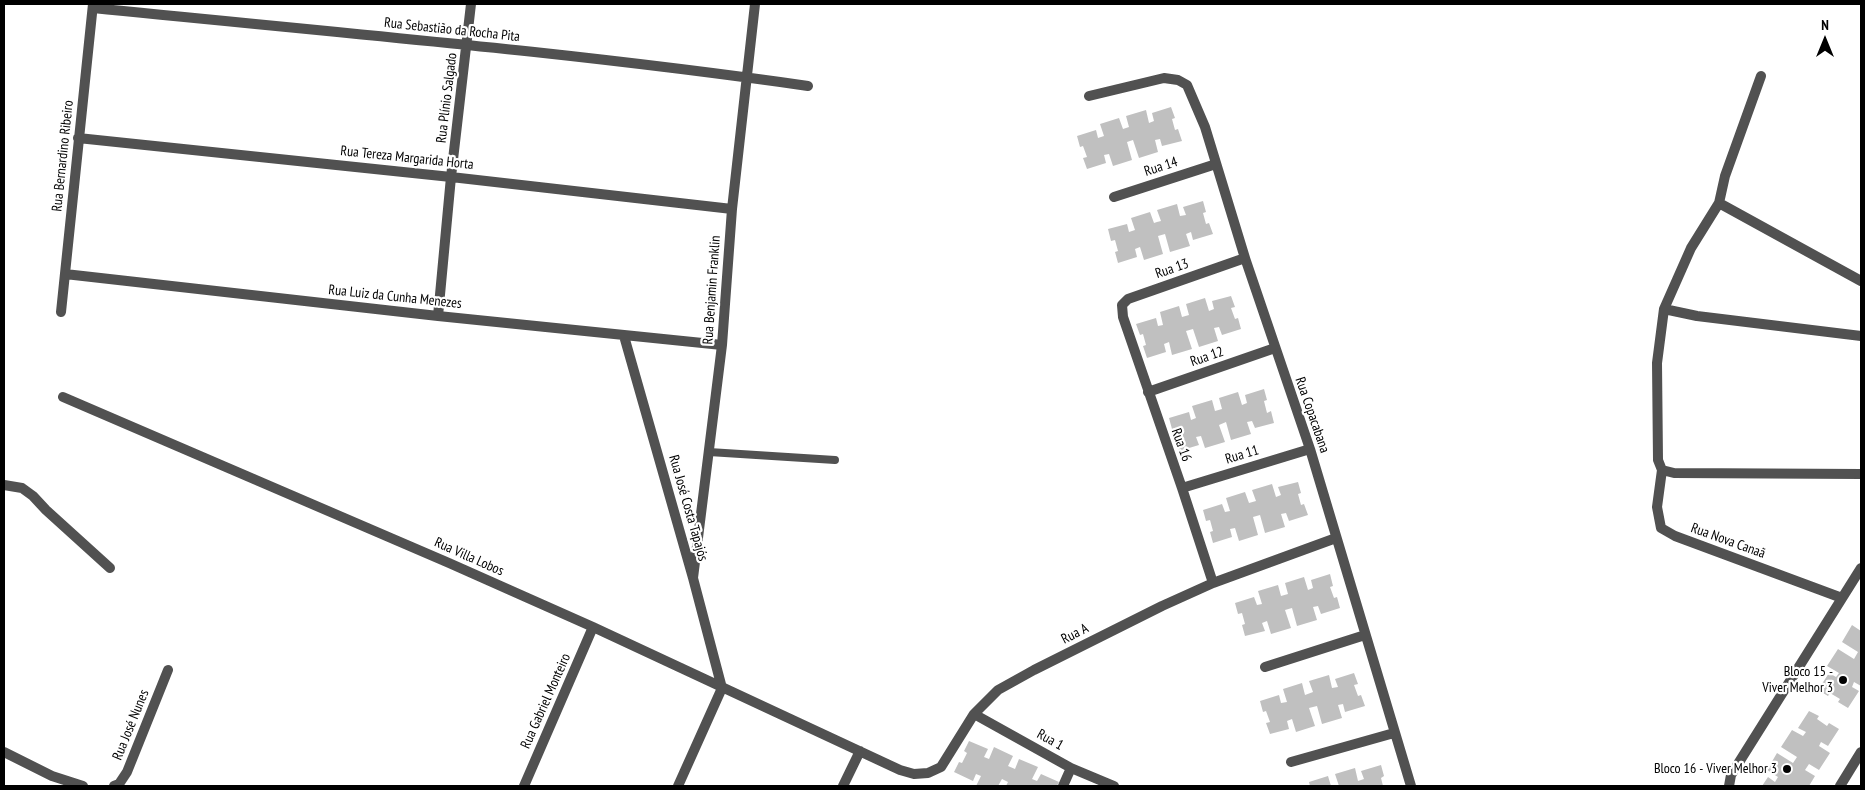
<!DOCTYPE html>
<meta charset="utf-8">
<style>
body{margin:0}
#map{position:relative;width:1865px;height:790px;overflow:hidden;background:#fff;font-family:"PT Sans Narrow",sans-serif}
canvas{display:block}
.frame{position:absolute;inset:0;border:5px solid #000;pointer-events:none}
.north{position:absolute;left:1800px;top:15px;width:50px;height:50px;-webkit-text-stroke:4px #fff;paint-order:stroke;rotate:0deg;font-size:14px;font-weight:700;line-height:20px;text-align:center;color:#000}
.north::after{content:'';display:block;margin:auto;width:18px;height:22px;background:#000;clip-path:polygon(50% 0,100% 100%,50% 72%,0 100%)}
</style>
<div id="map">
<canvas width="1865" height="790"></canvas>
<div class="frame"></div>
<div class="north">N</div>
</div>
<script>
const g = document.querySelector('canvas').getContext('2d');
g.lineJoin = 'round';
function fill(path, color) { g.fillStyle = color; g.fill(path, 'evenodd'); }
function stroke(path, color, width, dash) { g.strokeStyle = color; g.lineWidth = width; g.lineCap = dash ? 'butt' : 'round'; g.setLineDash(dash || []); g.stroke(path); }
function label(font, color, halo, rows, align = 'center') {
  g.font = font + ' "PT Sans Narrow",sans-serif'; g.lineWidth = 4.5; g.setLineDash([]); g.textBaseline = 'middle'; g.strokeStyle = halo; g.fillStyle = color; for (const [text, x, y, turn = 0] of rows) {
    g.save(); g.translate(x, y); g.rotate((+turn || 0) * Math.PI / 180); g.textAlign = isNaN(turn) ? turn : align; if (halo) g.strokeText(text, 0, 0); g.fillText(text, 0, 0); g.restore();
  }
}
fill(new Path2D(`
 M 1171,107 L 1175,118 L 1172,119 L 1175,130 L 1178,129 L 1182,141 L 1162,146 L 1160,139 L 1155,140 L 1158,152 L 1139,158 L 1133,140 L 1127,142 L 1132,160 L 1113,166 L 1109,154 L 1104,155 L 1106,163 L 1087,169 L 1083,158 L 1087,157 L 1083,146 L 1080,147 L 1077,136 L 1096,130 L 1098,138 L 1104,136 L 1100,124 L 1119,118 L 1123,129 L 1129,127 L 1126,116 L 1146,110 L 1149,123 L 1154,121 L 1152,113 Z
 M 1203,201 L 1206,212 L 1203,213 L 1206,224 L 1209,223 L 1213,234 L 1193,240 L 1191,232 L 1186,234 L 1190,246 L 1170,252 L 1165,234 L 1158,236 L 1163,254 L 1144,260 L 1140,247 L 1135,249 L 1137,257 L 1118,263 L 1115,252 L 1118,251 L 1115,240 L 1111,241 L 1108,229 L 1127,224 L 1129,232 L 1135,230 L 1131,218 L 1150,212 L 1154,223 L 1157,222 L 1161,221 L 1157,210 L 1177,204 L 1180,216 L 1186,215 L 1183,207 Z
 M 1231,296 L 1235,307 L 1231,308 L 1235,319 L 1238,318 L 1241,329 L 1222,335 L 1219,327 L 1214,328 L 1218,341 L 1199,347 L 1193,329 L 1186,331 L 1192,349 L 1172,355 L 1169,342 L 1164,344 L 1166,352 L 1147,358 L 1143,346 L 1146,345 L 1143,334 L 1140,335 L 1136,324 L 1156,318 L 1158,326 L 1163,325 L 1160,312 L 1179,306 L 1182,317 L 1189,315 L 1186,304 L 1205,298 L 1209,311 L 1214,309 L 1212,301 Z
 M 1264,389 L 1267,400 L 1264,401 L 1267,413 L 1271,411 L 1274,423 L 1255,428 L 1252,421 L 1247,422 L 1251,434 L 1231,440 L 1226,422 L 1219,425 L 1225,442 L 1205,448 L 1201,436 L 1196,437 L 1199,445 L 1179,451 L 1176,440 L 1179,439 L 1176,428 L 1172,429 L 1169,418 L 1189,412 L 1191,420 L 1196,418 L 1192,406 L 1212,400 L 1215,411 L 1222,409 L 1219,398 L 1238,392 L 1242,405 L 1247,403 L 1245,395 Z
 M 1298,482 L 1301,493 L 1298,494 L 1301,505 L 1304,504 L 1308,515 L 1289,521 L 1286,513 L 1281,514 L 1285,527 L 1265,533 L 1260,515 L 1253,517 L 1258,535 L 1239,541 L 1235,528 L 1230,529 L 1232,537 L 1213,543 L 1210,532 L 1213,531 L 1210,520 L 1206,521 L 1203,510 L 1222,504 L 1225,512 L 1230,511 L 1226,498 L 1245,492 L 1249,503 L 1256,501 L 1252,490 L 1272,484 L 1276,497 L 1281,495 L 1278,487 Z
 M 1330,574 L 1333,586 L 1330,587 L 1334,598 L 1337,597 L 1340,608 L 1321,614 L 1318,606 L 1313,607 L 1317,620 L 1297,626 L 1292,608 L 1285,610 L 1291,628 L 1271,634 L 1267,621 L 1262,623 L 1265,631 L 1245,636 L 1242,625 L 1245,624 L 1242,613 L 1238,614 L 1235,603 L 1254,597 L 1257,605 L 1262,604 L 1258,591 L 1278,585 L 1281,596 L 1288,594 L 1285,583 L 1304,577 L 1308,590 L 1313,588 L 1311,580 Z
 M 1852,625 L 1861,631 L 1861,686 L 1854,682 L 1852,687 L 1859,691 L 1848,708 L 1838,702 L 1840,699 L 1830,693 L 1828,696 L 1818,690 L 1829,673 L 1836,677 L 1839,673 L 1827,666 L 1838,649 L 1854,659 L 1858,652 L 1842,642 Z
 M 1354,673 L 1358,684 L 1354,685 L 1358,696 L 1361,695 L 1365,706 L 1345,712 L 1343,704 L 1338,705 L 1342,718 L 1322,724 L 1317,706 L 1309,708 L 1315,726 L 1296,732 L 1292,719 L 1287,721 L 1289,729 L 1270,734 L 1266,723 L 1270,722 L 1266,711 L 1263,712 L 1260,701 L 1279,695 L 1281,703 L 1287,702 L 1283,689 L 1302,683 L 1305,695 L 1313,692 L 1309,681 L 1329,675 L 1332,688 L 1338,687 L 1335,679 Z
 M 1809,711 L 1819,716 L 1817,719 L 1827,726 L 1829,723 L 1839,729 L 1828,746 L 1821,742 L 1819,746 L 1830,753 L 1819,770 L 1809,764 L 1805,770 L 1815,776 L 1809,786 L 1762,786 L 1768,777 L 1775,782 L 1778,777 L 1767,770 L 1777,753 L 1793,763 L 1797,757 L 1781,747 L 1792,730 L 1803,736 L 1806,732 L 1798,728 Z
 M 969,741 L 988,749 L 984,757 L 989,759 L 994,747 L 1013,756 L 1008,766 L 1015,769 L 1019,759 L 1038,767 L 1032,779 L 1037,781 L 1041,774 L 1059,782 L 1057,786 L 1006,786 L 1008,782 L 1002,779 L 998,786 L 976,786 L 981,776 L 976,774 L 973,781 L 954,772 L 959,762 L 962,763 L 967,753 L 964,751 Z
 M 1381,765 L 1384,776 L 1381,778 L 1383,786 L 1339,786 L 1335,774 L 1355,768 L 1358,781 L 1364,779 L 1361,771 Z
 M 1328,776 L 1331,786 L 1310,786 L 1309,782 Z`), '#c0c0c0');
stroke(new Path2D(`
 M 709,452 L 835,460`), '#515151', 8);
stroke(new Path2D(`
 M 93,8 C 331,32 571,52 808,86
 M 1761,76 L 1725,176 L 1719,203 L 1861,281
 M 1089,96 L 1164,78 L 1178,80 L 1187,85 L 1205,127 L 1245,258 L 1310,449 L 1411,786
 M 78,138 L 451,177 L 732,209
 M 1114,197 L 1216,164
 M 65,274 L 438,316 L 722,345
 M 1664,309 L 1691,248 L 1719,203
 M 61,312 L 93,4
 M 438,316 L 451,177 L 471,4
 M 624,336 L 693,578 L 722,688 L 678,786
 M 1861,336 L 1697,316 L 1664,309 L 1657,363 L 1658,460 L 1662,470 L 1674,473 L 1861,474
 M 1148,392 L 1275,348
 M 63,397 L 449,563 L 593,627 L 900,770 L 914,774 L 928,773 L 941,767 L 974,714 L 998,690 L 1034,670 L 1162,606 L 1213,583 L 1336,538
 M 1662,470 L 1657,507 L 1661,528 L 1675,536 L 1842,598
 M 4,485 L 22,488 L 33,496 L 46,510 L 110,568
 M 1182,488 L 1310,449
 M 693,578 L 722,345 L 732,209 L 755,4
 M 1213,583 L 1182,488 L 1123,317 L 1122,305 L 1128,299 L 1245,258
 M 1265,667 L 1365,635
 M 974,714 L 1071,768 L 1114,786
 M 4,752 L 52,776 L 83,786
 M 1291,762 L 1394,733
 M 114,786 L 119,784 L 127,772 L 168,670
 M 524,786 L 593,627
 M 843,786 L 860,751
 M 1063,786 L 1071,768
 M 1729,786 L 1731,775 L 1861,568
 M 1840,786 L 1861,752`), '#515151', 10);
for (const [x, y, r, color] of [
 [1843,680,5,"#000"],
 [1787,769,5,"#000"]
]) { const dot = new Path2D(); dot.arc(x, y, r, 0, 2 * Math.PI); g.fillStyle = color; g.fill(dot); stroke(dot, '#fff', 2); }
label('14px', '#000', '#fff', [
 ["Rua Sebastião da Rocha Pita",452,30,6],
 ["Rua Plínio Salgado",447,98,-83],
 ["Rua Bernardino Ribeiro",63,156,-84],
 ["Rua Tereza Margarida Horta",407,158,6],
 ["Rua 14",1161,167,-18],
 ["Rua 13",1172,269,-19],
 ["Rua Benjamin Franklin",712,290,-86],
 ["Rua Luiz da Cunha Menezes",395,297,6],
 ["Rua 12",1207,357,-19],
 ["Rua Copacabana",1312,415,71],
 ["Rua 16",1181,445,70],
 ["Rua 11",1242,455,-17],
 ["Rua José Costa Tapajós",688,508,74],
 ["Rua Nova Canaã",1728,541,20],
 ["Rua Villa Lobos",469,557,24],
 ["Rua A",1075,634,-27],
 ["Rua Gabriel Monteiro",546,701,-66],
 ["Rua José Nunes",131,725,-68],
 ["Rua 1",1050,740,29]
]);
label('14px', '#000', '#fff', [
 ["Bloco 15 -",1833,672],
 ["Viver Melhor 3",1833,688],
 ["Bloco 16 - Viver Melhor 3",1777,769]
], 'right');
</script>
